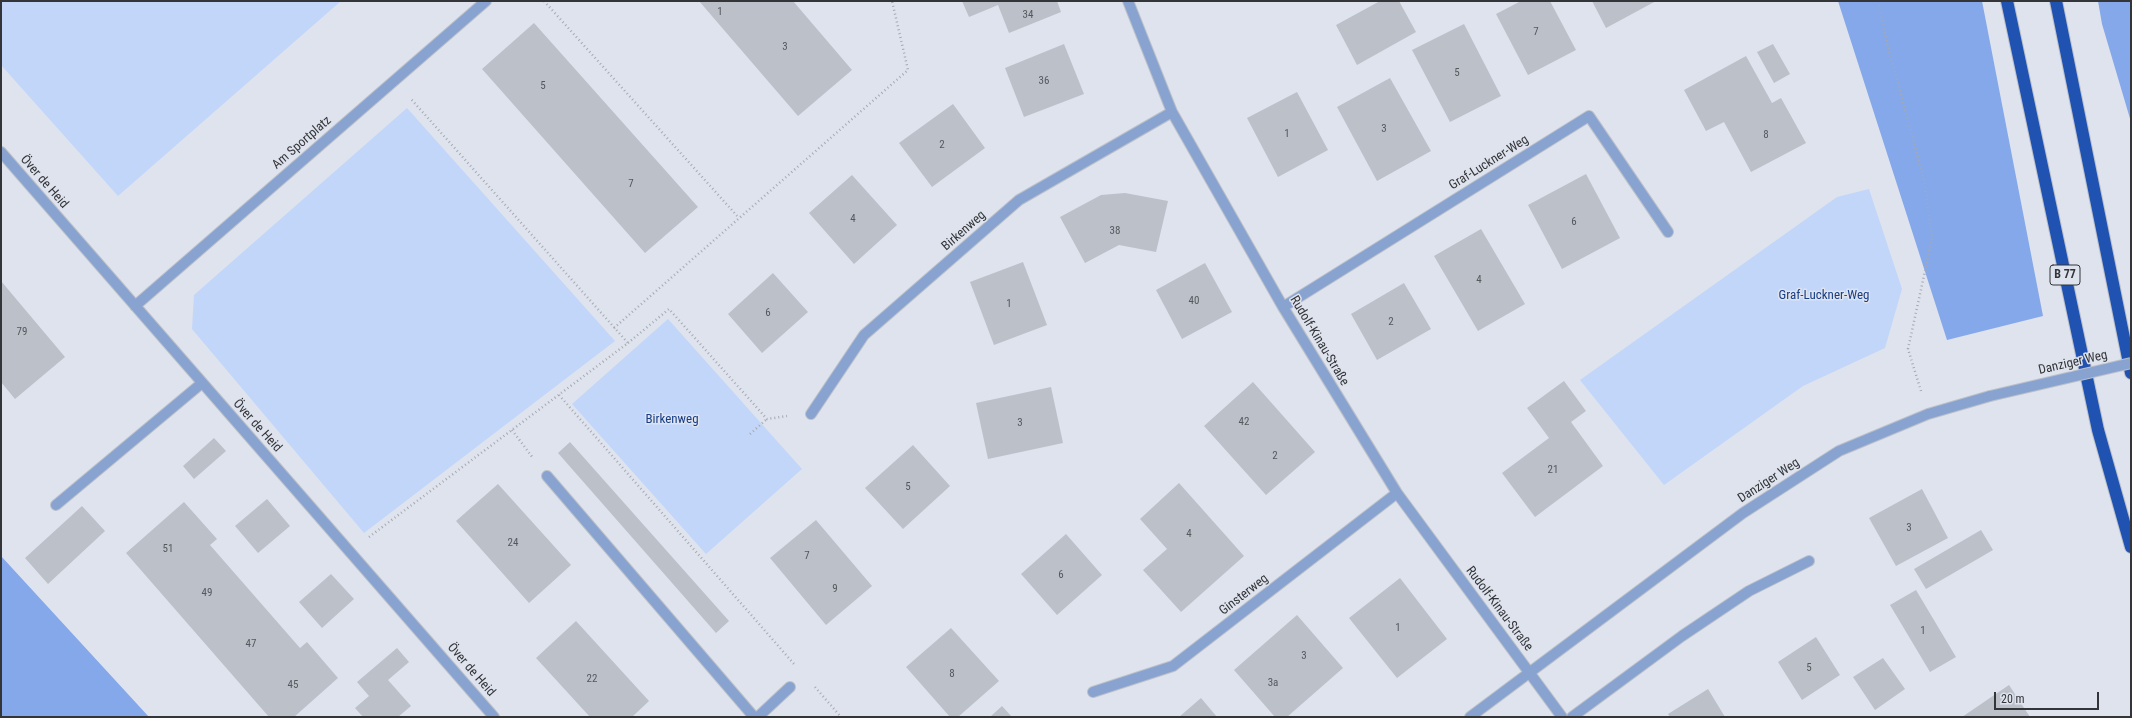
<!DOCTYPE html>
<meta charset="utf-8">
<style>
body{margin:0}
#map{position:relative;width:2132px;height:718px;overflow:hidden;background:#dee3ed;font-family:"Roboto Condensed",sans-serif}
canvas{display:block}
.frame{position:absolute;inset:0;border:2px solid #333539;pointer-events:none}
.scale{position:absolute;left:1994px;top:692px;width:105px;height:18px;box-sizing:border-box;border:2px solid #333539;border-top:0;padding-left:5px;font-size:12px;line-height:14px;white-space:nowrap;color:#333539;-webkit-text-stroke:3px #dee3ed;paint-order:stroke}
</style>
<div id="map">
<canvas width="2132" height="718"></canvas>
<div class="frame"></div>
<div class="scale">20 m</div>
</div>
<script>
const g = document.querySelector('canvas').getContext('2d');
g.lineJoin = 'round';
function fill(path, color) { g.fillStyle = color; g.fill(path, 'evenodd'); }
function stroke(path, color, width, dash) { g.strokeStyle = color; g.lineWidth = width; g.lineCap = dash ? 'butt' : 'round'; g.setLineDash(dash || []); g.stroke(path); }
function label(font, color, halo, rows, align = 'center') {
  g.font = font + ' "Roboto Condensed",sans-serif'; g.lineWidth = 3; g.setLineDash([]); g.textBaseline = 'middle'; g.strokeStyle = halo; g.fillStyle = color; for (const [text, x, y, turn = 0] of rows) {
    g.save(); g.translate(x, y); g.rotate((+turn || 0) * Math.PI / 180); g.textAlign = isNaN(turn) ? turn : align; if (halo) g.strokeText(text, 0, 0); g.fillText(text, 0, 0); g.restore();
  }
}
fill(new Path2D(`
 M 1,1 L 341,1 L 118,196 L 1,65 Z
 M 407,108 L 615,341 L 364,533 L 192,329 L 194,295 Z
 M 1869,189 L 1902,289 L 1885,348 L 1803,386 L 1664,485 L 1580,380 L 1837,197 Z
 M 668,319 L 802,469 L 706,554 L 572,404 Z`), '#c2d6fa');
fill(new Path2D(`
 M 1838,1 L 1982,1 L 2043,316 L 1947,340 Z
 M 2098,1 L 2131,1 L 2131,122 L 2102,24 Z
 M 1,556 L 149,717 L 1,717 Z`), '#84a8e9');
fill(new Path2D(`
 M 699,1 L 793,1 L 852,70 L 798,116 Z
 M 962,1 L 1057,1 L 1061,12 L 1009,33 L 998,5 L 969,17 Z
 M 1380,1 L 1399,1 L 1416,32 L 1357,65 L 1336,25 Z
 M 1521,1 L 1550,1 L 1576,50 L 1528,75 L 1496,14 Z
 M 1592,1 L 1656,1 L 1606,28 Z
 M 534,23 L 698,207 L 645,253 L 482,69 Z
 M 1464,24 L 1501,96 L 1450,122 L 1412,50 Z
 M 1064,44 L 1084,94 L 1024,117 L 1005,68 Z
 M 1773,44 L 1790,74 L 1774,83 L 1757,52 Z
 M 1746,56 L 1772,103 L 1781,98 L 1806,143 L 1751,172 L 1724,122 L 1706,131 L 1684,90 Z
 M 1390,78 L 1431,151 L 1377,181 L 1337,107 Z
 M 1297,92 L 1328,150 L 1278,177 L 1247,118 Z
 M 953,104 L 985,148 L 932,187 L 899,143 Z
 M 1586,174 L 1620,238 L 1562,269 L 1528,205 Z
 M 852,175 L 897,225 L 854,264 L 809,213 Z
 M 1125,193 L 1168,201 L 1156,252 L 1119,245 L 1085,263 L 1060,217 L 1101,195 Z
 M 1481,229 L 1525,304 L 1478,331 L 1434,256 Z
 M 1023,262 L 1047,325 L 994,345 L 970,282 Z
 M 1205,263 L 1232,312 L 1182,339 L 1156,290 Z
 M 773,273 L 808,312 L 762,353 L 728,314 Z
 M 1,281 L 65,357 L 15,399 L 1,382 Z
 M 1404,283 L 1431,329 L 1377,360 L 1351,314 Z
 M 1564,381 L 1586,411 L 1571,422 L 1603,466 L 1535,517 L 1502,473 L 1549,438 L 1527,408 Z
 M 1253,382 L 1315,452 L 1266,495 L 1204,426 Z
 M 1051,387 L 1063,443 L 988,459 L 976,403 Z
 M 214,438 L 226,451 L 194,479 L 183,466 Z
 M 570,442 L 729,621 L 716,633 L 558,453 Z
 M 913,445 L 950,486 L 903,529 L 865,488 Z
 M 1179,483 L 1244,556 L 1181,612 L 1143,570 L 1167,549 L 1140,519 Z
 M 498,484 L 571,565 L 529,603 L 456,521 Z
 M 1922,489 L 1948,538 L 1896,566 L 1869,518 Z
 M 267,499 L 290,526 L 258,553 L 235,526 Z
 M 184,502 L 217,539 L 210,545 L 300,648 L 307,642 L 338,678 L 294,717 L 269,717 L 126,553 Z
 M 82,506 L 105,531 L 48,584 L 25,558 Z
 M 816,520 L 872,586 L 826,625 L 770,558 Z
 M 1981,530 L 1993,550 L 1926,589 L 1914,569 Z
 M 1066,534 L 1102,575 L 1057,615 L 1021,574 Z
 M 331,574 L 354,599 L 322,628 L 299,602 Z
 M 1400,578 L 1447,639 L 1397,678 L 1349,618 Z
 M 1916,590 L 1956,657 L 1930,672 L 1890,605 Z
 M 1297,615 L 1343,668 L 1287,717 L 1275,717 L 1234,670 Z
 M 576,621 L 649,701 L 632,717 L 590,717 L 536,658 Z
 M 951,628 L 999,681 L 958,717 L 950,717 L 906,667 Z
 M 1816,637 L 1840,675 L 1802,700 L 1778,662 Z
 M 397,648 L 409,662 L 388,680 L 411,706 L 398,717 L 363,717 L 355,708 L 369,696 L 357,682 Z
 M 1883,658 L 1905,689 L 1875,710 L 1853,677 Z
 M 2009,685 L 2030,717 L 1962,717 Z
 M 1708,689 L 1725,717 L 1670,717 L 1668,714 Z
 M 1201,698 L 1217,717 L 1179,717 Z
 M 1002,706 L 1012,717 L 990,717 Z`), '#bbc0c9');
const lane = new Path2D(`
 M 547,476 L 754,717
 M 56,505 L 202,383
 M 758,717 L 790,687`);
const street = new Path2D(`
 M 1128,1 L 1172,112 L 1283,307 L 1397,493 L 1562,717
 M 1,152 L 494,717
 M 135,306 L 486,1
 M 1283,307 L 1589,116 L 1668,232
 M 811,414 L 864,335 L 1019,200 L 1172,112
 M 1093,692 L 1173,666 L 1397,493
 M 1470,717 L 1743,513 L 1839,451 L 1928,414 L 1990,396
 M 1572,717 L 1682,636 L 1749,591 L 1809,561`);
const highway = new Path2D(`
 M 2007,1 L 2098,430 L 2131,547
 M 2056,1 L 2131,373`);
stroke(lane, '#bcc0c9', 12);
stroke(street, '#bcc0c9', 12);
stroke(highway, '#bcc0c9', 14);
stroke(new Path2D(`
 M 544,1 L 739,218
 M 1878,1 L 1886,39 L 1924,180 L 1932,239 L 1908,349 L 1921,391
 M 614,328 L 908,70 L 892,1
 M 628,343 L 669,309 L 767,419 L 787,416
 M 559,395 L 794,664
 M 512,430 L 533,458
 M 750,434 L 767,419
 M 369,537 L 628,343 L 411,99
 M 815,687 L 841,717`), '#a5a9b1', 2.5, [1, 3]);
stroke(lane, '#89a3d1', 10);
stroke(street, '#89a3d1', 10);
stroke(highway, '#2052b2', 12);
const streetBridge = new Path2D(`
 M 1990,396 L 2131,363`);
stroke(streetBridge, '#bcc0c9', 12, []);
stroke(streetBridge, '#89a3d1', 10);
label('11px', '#55585d', null, [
 ["1",720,12],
 ["34",1028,15],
 ["7",1536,32],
 ["3",785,47],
 ["5",1457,73],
 ["36",1044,81],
 ["5",543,86],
 ["3",1384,129],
 ["1",1287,134],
 ["8",1766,135],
 ["2",942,145],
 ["7",631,184],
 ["4",853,219],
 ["6",1574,222],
 ["38",1115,231],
 ["4",1479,280],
 ["40",1194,301],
 ["1",1009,304],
 ["6",768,313],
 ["2",1391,322],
 ["79",22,332],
 ["42",1244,422],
 ["3",1020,423],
 ["2",1275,456],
 ["21",1553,470],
 ["5",908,487],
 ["3",1909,528],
 ["4",1189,534],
 ["24",513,543],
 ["51",168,549],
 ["7",807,556],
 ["6",1061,575],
 ["9",835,589],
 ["49",207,593],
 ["1",1398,628],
 ["1",1923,631],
 ["47",251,644],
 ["3",1304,656],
 ["5",1809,668],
 ["8",952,674],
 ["22",592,679],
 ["3a",1273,683],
 ["45",293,685]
]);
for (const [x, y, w] of [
 [2065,275,30]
]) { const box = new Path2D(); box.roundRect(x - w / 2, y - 10, w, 20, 3); g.fillStyle = '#dee3ed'; g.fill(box); stroke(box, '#333539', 1); }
label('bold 12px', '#333539', null, [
 ["B 77",2065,275]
]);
label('13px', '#333539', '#dee3ed', [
 ["Am Sportplatz",302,143,-41],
 ["Graf-Luckner-Weg",1489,163,-32],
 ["Över de Heid",44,182,49],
 ["Birkenweg",964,231,-41],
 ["Rudolf-Kinau-Straße",1319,341,59],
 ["Danziger Weg",2073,363,-13],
 ["Över de Heid",257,426,48],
 ["Danziger Weg",1769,481,-33],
 ["Ginsterweg",1244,595,-38],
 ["Rudolf-Kinau-Straße",1499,609,53],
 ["Över de Heid",471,670,49]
]);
label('13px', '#173e89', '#dee3ed', [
 ["Graf-Luckner-Weg",1824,296],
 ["Birkenweg",672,420]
]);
</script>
